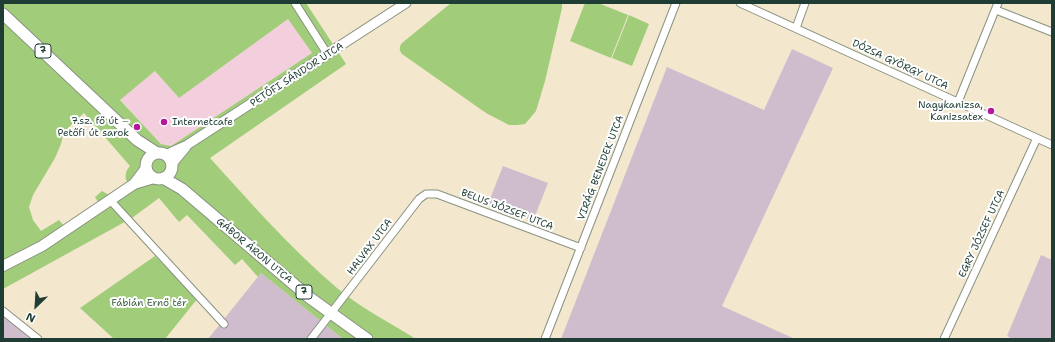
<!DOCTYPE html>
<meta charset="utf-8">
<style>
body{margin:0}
#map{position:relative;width:1055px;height:342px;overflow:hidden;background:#f3e7ce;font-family:"Shantell Sans",sans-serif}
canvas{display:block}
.frame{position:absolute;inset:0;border:4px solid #1f3d34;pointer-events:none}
.north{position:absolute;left:16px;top:286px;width:40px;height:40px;-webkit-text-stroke:3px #fff;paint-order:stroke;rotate:205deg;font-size:11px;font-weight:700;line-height:16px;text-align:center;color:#1f3d34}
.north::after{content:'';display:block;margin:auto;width:14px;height:18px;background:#1f3d34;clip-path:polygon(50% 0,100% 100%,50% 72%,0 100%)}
</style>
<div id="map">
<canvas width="1055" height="342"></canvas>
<div class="frame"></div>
<div class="north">N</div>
</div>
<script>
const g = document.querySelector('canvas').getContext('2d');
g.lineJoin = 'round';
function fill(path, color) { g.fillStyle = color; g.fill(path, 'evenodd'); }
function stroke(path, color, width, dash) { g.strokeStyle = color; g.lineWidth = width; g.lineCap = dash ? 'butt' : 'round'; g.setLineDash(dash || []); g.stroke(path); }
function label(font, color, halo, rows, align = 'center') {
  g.font = font + ' "Shantell Sans",sans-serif'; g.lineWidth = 4; g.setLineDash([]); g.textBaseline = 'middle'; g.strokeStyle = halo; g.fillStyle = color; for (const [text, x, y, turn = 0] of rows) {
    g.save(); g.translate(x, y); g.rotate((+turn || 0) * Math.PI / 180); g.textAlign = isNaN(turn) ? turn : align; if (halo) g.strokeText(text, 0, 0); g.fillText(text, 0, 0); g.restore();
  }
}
fill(new Path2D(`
 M 288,19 L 312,53 L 171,146 L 161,144 L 120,99 L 155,71 L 179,98 Z`), '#f3cfde');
fill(new Path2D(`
 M 792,49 L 833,68 L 722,306 L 795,339 L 561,339 L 667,67 L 764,110 Z
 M 503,166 L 548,183 L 533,221 L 488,204 Z
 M 1041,255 L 1052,260 L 1052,339 L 1012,339 L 1007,336 Z
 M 261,273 L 343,339 L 208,339 Z
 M 3,315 L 31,339 L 3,339 Z`), '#cfbdce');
fill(new Path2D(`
 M 3,3 L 306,3 L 346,64 L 210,158 C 251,203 291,249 337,288 C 361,308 390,323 416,339 L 343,339 L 261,273 L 258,277 L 242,259 L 235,265 L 187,215 L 179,222 L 159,198 L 132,218 L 3,289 ZM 288,19 L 312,53 L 171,146 L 161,144 L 120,100 L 155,71 L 179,98 ZM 84,113 L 130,166 C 126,170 124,176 127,182 L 109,195 L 102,191 L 95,197 L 98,202 L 64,226 L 59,220 L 41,231 L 33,220 L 29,207 L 33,195 L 55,158 L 61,144 L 63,135 L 72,124 Z
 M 451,3 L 562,3 L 562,8 L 545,81 L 536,111 L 525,124 L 517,125 L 509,125 L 486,113 L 402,54 C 399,50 399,47 402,43 Z
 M 585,3 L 598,3 L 628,15 L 611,58 L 570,41 Z
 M 629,15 L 649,24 L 632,66 L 612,58 Z
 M 155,256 L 198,298 L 165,339 L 114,339 L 80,308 Z`), '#a1cd7a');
const minor = new Path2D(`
 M 295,3 L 328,55
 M 740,3 L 1052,145
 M 996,10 L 1052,32
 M 796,28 L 805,3
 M 958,102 L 998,3
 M 110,200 L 224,324
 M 3,311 L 38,339
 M 311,339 L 419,199 L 426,194 L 437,194 L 581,248
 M 545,339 L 676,3
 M 944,339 L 1037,138`);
const tertiary = new Path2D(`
 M 165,155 L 187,145 L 406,3
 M 171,165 L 186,147`);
const secondary = new Path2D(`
 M 134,184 L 146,168
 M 3,266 L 42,246 L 134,184 L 154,178`);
const primary = new Path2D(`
 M 3,14 L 137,140 L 157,153
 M146 166a13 13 0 1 1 26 0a13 13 0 1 1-26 0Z
 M 163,178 L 182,189 L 310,298 L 367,339`);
stroke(minor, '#899281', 9);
stroke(tertiary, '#899281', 11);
stroke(secondary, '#899281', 12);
stroke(primary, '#899281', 13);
stroke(minor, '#fff', 7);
stroke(tertiary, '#fff', 9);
stroke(secondary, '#fff', 10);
stroke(primary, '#fff', 11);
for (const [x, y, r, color] of [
 [991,111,4,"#b5179e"],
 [164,122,4,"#b5179e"],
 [137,127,4,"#b5179e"]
]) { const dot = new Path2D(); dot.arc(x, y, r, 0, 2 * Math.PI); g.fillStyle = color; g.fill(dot); stroke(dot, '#fff', 1.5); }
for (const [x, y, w] of [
 [43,51,16],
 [304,292,16]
]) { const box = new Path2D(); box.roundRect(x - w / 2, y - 7, w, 14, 3); g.fillStyle = '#fff'; g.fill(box); stroke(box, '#1f3d34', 1); }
label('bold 9px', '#1f3d34', null, [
 ["7",43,51],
 ["7",304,292]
]);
label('10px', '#1f3d34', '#fff', [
 ["DÓZSA GYÖRGY UTCA",900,65,25],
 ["PETŐFI SÁNDOR UTCA",297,75,-33],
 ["VIRÁG BENEDEK UTCA",601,168,-69],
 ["BELUS JÓZSEF UTCA",507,210,21],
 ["EGRY JÓZSEF UTCA",982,234,-65],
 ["HALVAX UTCA",370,247,-53],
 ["GÁBOR ÁRON UTCA",254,251,40]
]);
label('10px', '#1f3d34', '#fff', [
 ["Nagykanizsa,",983,105],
 ["Kanizsatex",983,117],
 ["7.sz. fő út –",129,121],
 ["Petőfi út sarok",129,133],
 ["Internetcafe",172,122,"left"]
], 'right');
label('10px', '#406146', '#fff', [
 ["Fábián Ernő tér",149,303]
]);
</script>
